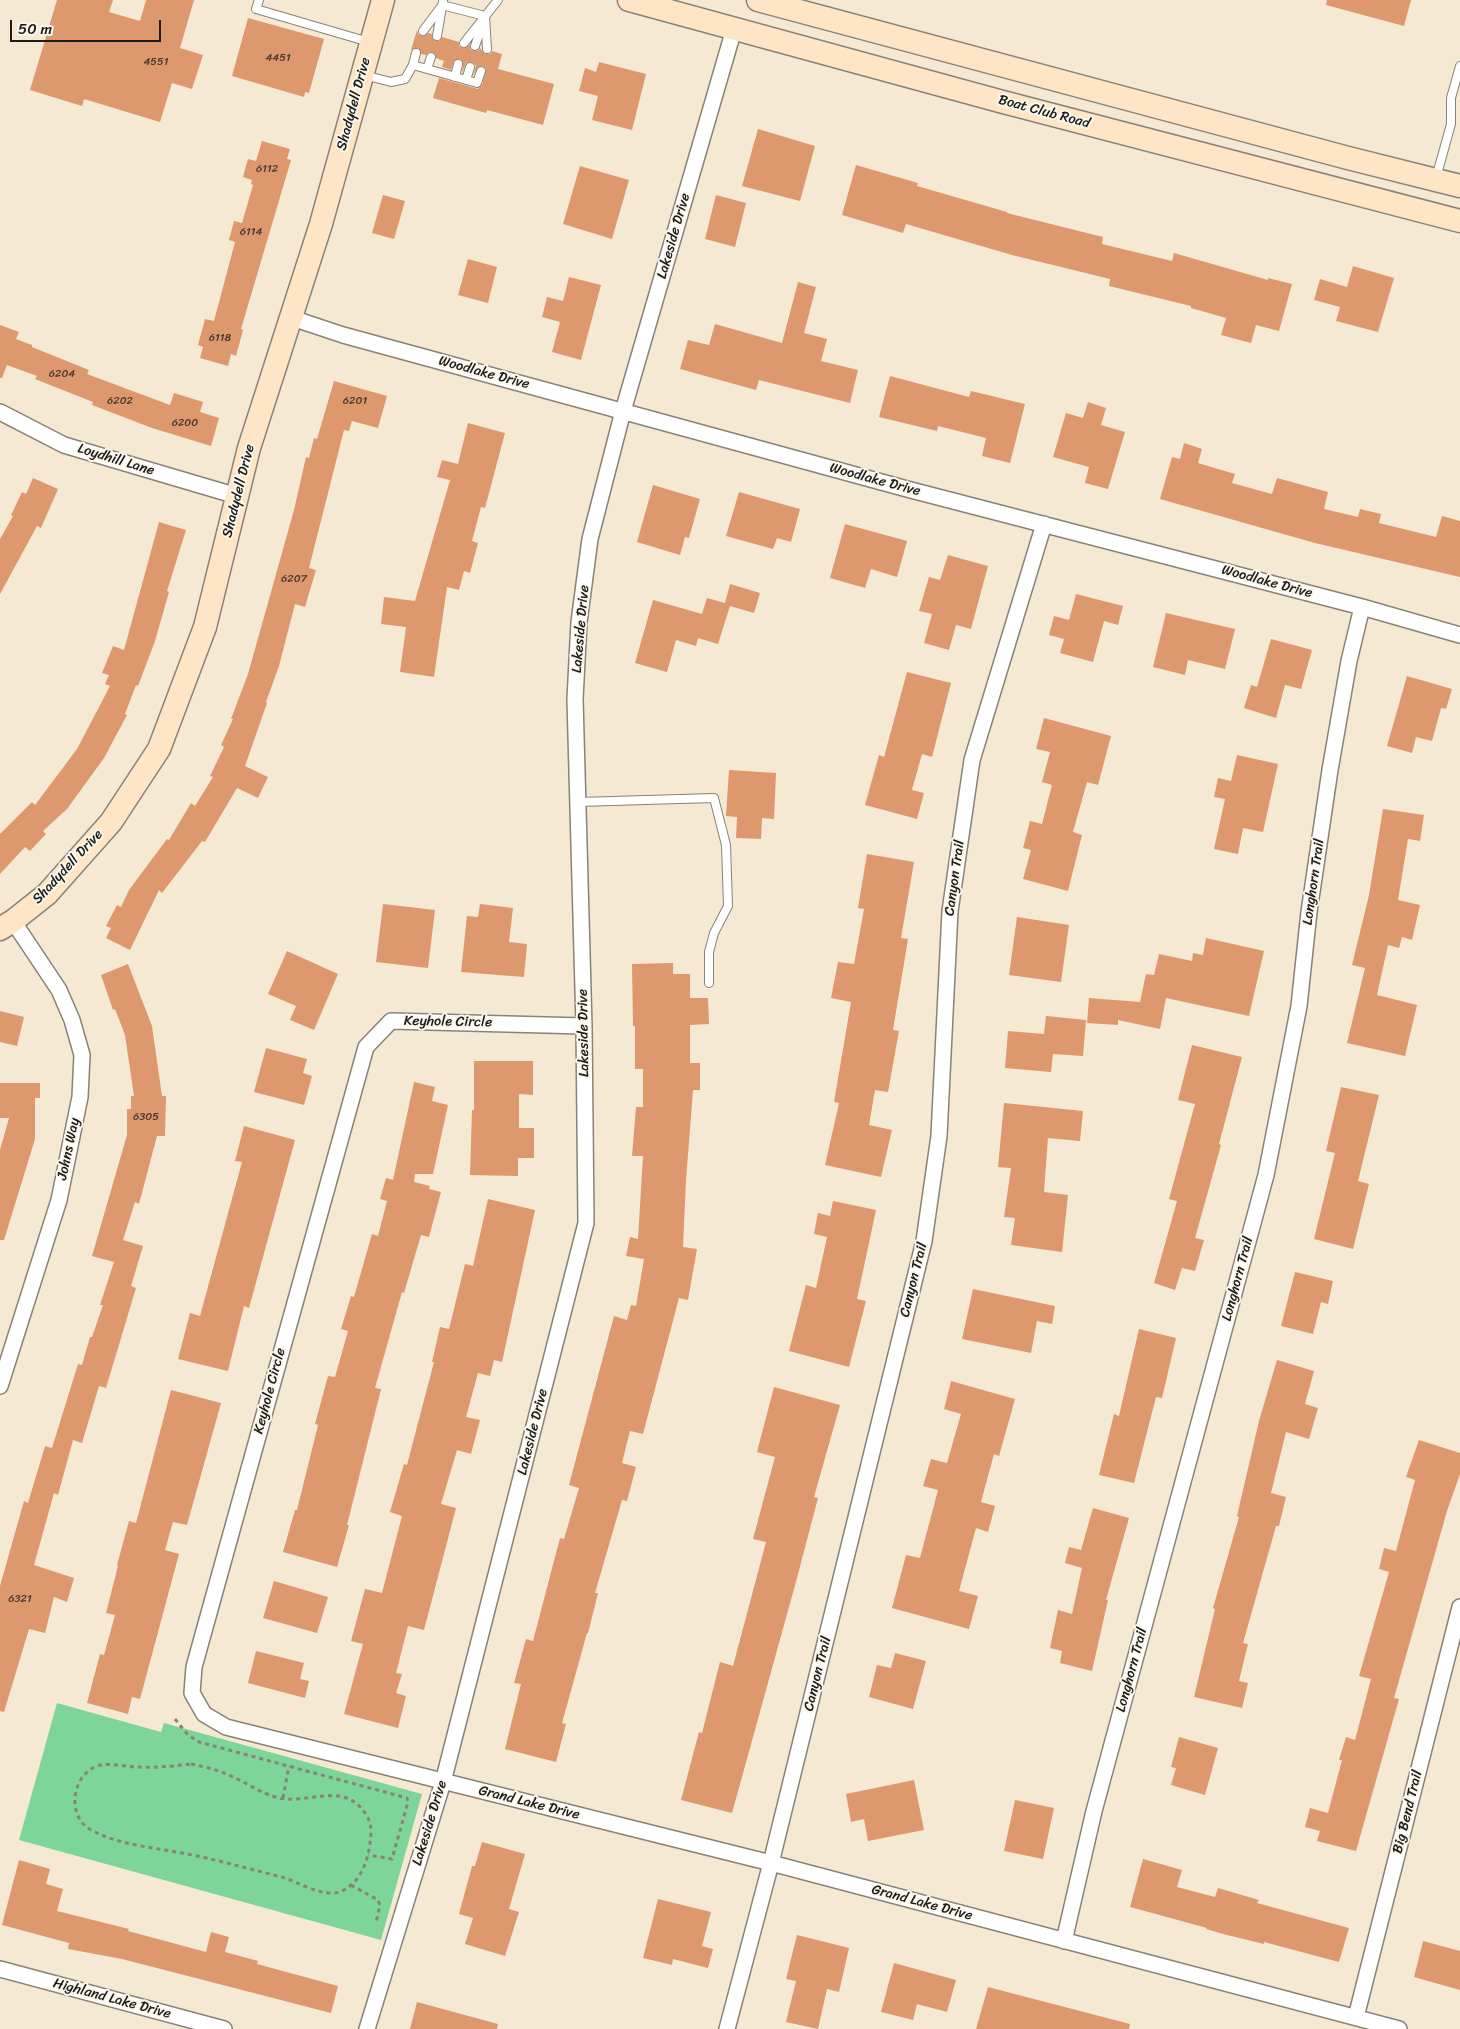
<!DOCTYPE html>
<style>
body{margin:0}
#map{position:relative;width:1460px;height:2029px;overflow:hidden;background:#f5e9d3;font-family:Sriracha,sans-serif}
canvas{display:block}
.scale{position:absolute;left:10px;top:20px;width:151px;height:22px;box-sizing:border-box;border:2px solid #1c1c1c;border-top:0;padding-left:6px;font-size:15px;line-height:18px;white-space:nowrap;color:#1c1c1c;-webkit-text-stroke:4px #fbf7ec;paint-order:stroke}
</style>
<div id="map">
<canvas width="1460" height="2029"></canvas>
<div class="scale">50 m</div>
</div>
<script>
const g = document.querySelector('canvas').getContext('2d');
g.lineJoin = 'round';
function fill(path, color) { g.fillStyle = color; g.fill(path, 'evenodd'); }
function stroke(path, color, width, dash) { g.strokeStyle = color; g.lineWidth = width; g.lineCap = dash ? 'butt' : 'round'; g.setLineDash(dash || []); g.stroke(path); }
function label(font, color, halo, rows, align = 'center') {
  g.font = font + ' Sriracha,sans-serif'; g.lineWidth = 4; g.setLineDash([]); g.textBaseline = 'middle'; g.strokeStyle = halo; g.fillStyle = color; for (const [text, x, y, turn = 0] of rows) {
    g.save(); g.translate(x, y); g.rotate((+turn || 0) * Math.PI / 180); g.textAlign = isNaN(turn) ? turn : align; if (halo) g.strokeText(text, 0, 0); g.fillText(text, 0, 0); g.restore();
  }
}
fill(new Path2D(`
 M 57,1703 L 161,1732 L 164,1723 L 422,1794 L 381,1940 L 19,1840 Z`), '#7ed59a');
fill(new Path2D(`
 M 57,0 L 113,0 L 109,12 L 140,21 L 146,0 L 194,0 L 180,48 L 203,55 L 192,89 L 172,83 L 160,122 L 84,99 L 82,106 L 30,90 Z
 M 1327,0 L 1411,0 L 1404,26 L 1326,5 Z
 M 248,18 L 324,39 L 309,93 L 305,92 L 304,97 L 232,76 Z
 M 417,30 L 418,34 L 422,36 L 428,33 L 432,34 L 432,38 L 436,41 L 439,41 L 442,37 L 459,42 L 459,46 L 463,48 L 470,45 L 470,49 L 474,51 L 478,51 L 480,48 L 485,54 L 490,54 L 492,51 L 502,54 L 498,69 L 554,84 L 543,125 L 487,110 L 486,113 L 433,98 L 439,78 L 478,89 L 482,85 L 486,69 L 483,66 L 478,67 L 473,76 L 476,66 L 472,62 L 466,63 L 462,73 L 463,63 L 460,59 L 454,61 L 451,70 L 442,67 L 444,61 L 436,58 L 433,52 L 429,52 L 426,55 L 421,54 L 418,48 L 411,50 Z
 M 599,62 L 646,74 L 632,130 L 592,120 L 598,96 L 579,91 L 585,68 L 596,72 Z
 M 758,129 L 815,146 L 800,201 L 742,186 Z
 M 262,141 L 290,149 L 287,159 L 291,160 L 241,329 L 243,330 L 236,356 L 231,354 L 228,366 L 200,358 L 203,347 L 198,345 L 205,319 L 214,321 L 235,242 L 229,240 L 234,221 L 242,223 L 253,185 L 251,184 L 252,180 L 243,177 L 248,159 L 256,161 Z
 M 856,165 L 918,183 L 917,186 L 1007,212 L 1007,213 L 1103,237 L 1102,244 L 1172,261 L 1174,253 L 1268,280 L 1268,278 L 1292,284 L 1279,331 L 1256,325 L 1251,343 L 1221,335 L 1226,318 L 1191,308 L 1191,306 L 1109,286 L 1110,279 L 1012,255 L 906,224 L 903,233 L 842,215 Z
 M 580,166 L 629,180 L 612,239 L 563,224 Z
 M 383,195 L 405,201 L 394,239 L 372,233 Z
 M 716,195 L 746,203 L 735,247 L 705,239 Z
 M 468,259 L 497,267 L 488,303 L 458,295 Z
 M 1353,266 L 1394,278 L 1378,332 L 1336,321 L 1340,307 L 1314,300 L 1320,279 L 1347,287 Z
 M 569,277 L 601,285 L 581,360 L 552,352 L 560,322 L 542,317 L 547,297 L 563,301 Z
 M 798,282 L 816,287 L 804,333 L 827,339 L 821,361 L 858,370 L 850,403 L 759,380 L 756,390 L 680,369 L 688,340 L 709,345 L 715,324 L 782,343 Z
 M 0,325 L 19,332 L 16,339 L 32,345 L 32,347 L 89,370 L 87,374 L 170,405 L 174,393 L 203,402 L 200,412 L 219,418 L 211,446 L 152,428 L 92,405 L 93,402 L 35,379 L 37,376 L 7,365 L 2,378 L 0,378 Z
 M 890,376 L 969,397 L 971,391 L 1025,404 L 1010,463 L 982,456 L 986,438 L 938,426 L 937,431 L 879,417 Z
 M 334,381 L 387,396 L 378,428 L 352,421 L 349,431 L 344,430 L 309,568 L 316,570 L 305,607 L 295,604 L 279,666 L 266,702 L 267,703 L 245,766 L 268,777 L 258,798 L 237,788 L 205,842 L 202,841 L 162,893 L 159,890 L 130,950 L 106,938 L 111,928 L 106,926 L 117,905 L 121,907 L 129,890 L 167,839 L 169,840 L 191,803 L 195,806 L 213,777 L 210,776 L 224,747 L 221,745 L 233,719 L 231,719 L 248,674 L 294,510 L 306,457 L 309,458 L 314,438 L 317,439 Z
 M 1088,402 L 1106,408 L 1101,425 L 1125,432 L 1108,489 L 1085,483 L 1089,467 L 1053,457 L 1066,413 L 1083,418 Z
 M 468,423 L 505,433 L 485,508 L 481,507 L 472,541 L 478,543 L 470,573 L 464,571 L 459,590 L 447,587 L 434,677 L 400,672 L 406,627 L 381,624 L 384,597 L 415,601 L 450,480 L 437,477 L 442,460 L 458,464 Z
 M 1184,443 L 1202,449 L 1198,463 L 1235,474 L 1232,483 L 1272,494 L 1277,478 L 1328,492 L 1324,509 L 1358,517 L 1360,509 L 1381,514 L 1379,523 L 1436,537 L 1442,516 L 1460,521 L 1460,577 L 1315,543 L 1160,499 L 1172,457 L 1180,459 Z
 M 33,478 L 58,489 L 41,528 L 37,526 L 0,594 L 0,539 L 13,516 L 11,515 L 22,492 L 26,494 Z
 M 653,485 L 700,499 L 689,538 L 685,537 L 680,555 L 637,542 Z
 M 739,492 L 800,509 L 791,542 L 777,538 L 773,549 L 726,536 Z
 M 159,522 L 186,530 L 167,591 L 169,592 L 155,641 L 138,686 L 136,685 L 125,714 L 127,715 L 104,758 L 67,809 L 43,831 L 46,834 L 30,851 L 25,847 L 0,874 L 0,834 L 32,802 L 35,805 L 77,749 L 110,686 L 105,684 L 109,675 L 102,673 L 113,646 L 124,650 Z
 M 845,524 L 907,541 L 897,577 L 871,569 L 865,588 L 830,578 Z
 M 948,555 L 988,566 L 971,629 L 956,625 L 949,650 L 924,643 L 932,614 L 919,611 L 929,577 L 940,580 Z
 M 730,584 L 760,593 L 754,613 L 730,606 L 718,644 L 698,638 L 696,646 L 676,640 L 667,672 L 635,663 L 653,600 L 702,614 L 707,598 L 725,603 Z
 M 1076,594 L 1123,606 L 1118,625 L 1104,621 L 1093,662 L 1060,653 L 1064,639 L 1049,635 L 1054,616 L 1069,620 Z
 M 1166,613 L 1235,629 L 1225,669 L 1188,660 L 1185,675 L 1153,667 Z
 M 1271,639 L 1312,650 L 1301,689 L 1285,685 L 1276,718 L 1244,708 L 1251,685 L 1257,687 Z
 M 907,672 L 951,683 L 932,757 L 922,754 L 912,790 L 924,793 L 917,819 L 865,805 L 879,755 L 884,757 Z
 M 1407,676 L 1452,689 L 1446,709 L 1441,708 L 1432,741 L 1416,737 L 1412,753 L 1387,746 Z
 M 1044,718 L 1111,736 L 1098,785 L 1087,782 L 1073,832 L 1082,835 L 1068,891 L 1023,879 L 1031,850 L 1023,848 L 1030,821 L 1042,824 L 1052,785 L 1042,782 L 1050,752 L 1036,749 Z
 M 1237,755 L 1278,764 L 1263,832 L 1243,828 L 1238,854 L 1214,849 L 1225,799 L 1214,797 L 1218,778 L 1231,781 Z
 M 729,770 L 776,773 L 774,819 L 762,818 L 761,839 L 736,838 L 737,817 L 726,816 Z
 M 1383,809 L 1424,815 L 1420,841 L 1408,839 L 1398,900 L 1420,905 L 1412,940 L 1402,937 L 1399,948 L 1388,945 L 1377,995 L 1417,1005 L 1405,1056 L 1347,1043 L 1365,968 L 1352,965 L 1369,895 Z
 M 867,854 L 914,862 L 901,938 L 908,939 L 893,1030 L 899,1031 L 888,1092 L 875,1090 L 869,1125 L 892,1130 L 881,1177 L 825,1165 L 839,1103 L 834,1102 L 851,1002 L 831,998 L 838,962 L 854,964 L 864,909 L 858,908 Z
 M 383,904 L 435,910 L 428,968 L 376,962 Z
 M 480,904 L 513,908 L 509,942 L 527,944 L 524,977 L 461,972 L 467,916 L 478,917 Z
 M 1017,917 L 1069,925 L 1061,982 L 1009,975 Z
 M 1206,938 L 1264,951 L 1249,1016 L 1166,998 L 1160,1029 L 1118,1020 L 1118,1025 L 1087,1023 L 1089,998 L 1140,1002 L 1146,974 L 1154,975 L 1159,954 L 1192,961 L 1193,953 L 1203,955 Z
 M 287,951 L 338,974 L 314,1030 L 290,1020 L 296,1006 L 268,994 Z
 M 673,963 L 673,974 L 690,974 L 690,998 L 708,998 L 709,1024 L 690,1025 L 690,1063 L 700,1063 L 700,1090 L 693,1090 L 686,1180 L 683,1247 L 697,1249 L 688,1300 L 679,1298 L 643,1434 L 630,1431 L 622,1463 L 636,1467 L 627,1501 L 622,1500 L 595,1593 L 598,1593 L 588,1633 L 587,1633 L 562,1723 L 566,1724 L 556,1762 L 505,1749 L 521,1684 L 514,1683 L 526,1639 L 533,1641 L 560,1538 L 564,1539 L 579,1488 L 569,1485 L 614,1316 L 627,1320 L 631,1305 L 636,1306 L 644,1259 L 626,1256 L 630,1237 L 638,1239 L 643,1156 L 632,1156 L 636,1107 L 643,1107 L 643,1069 L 635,1069 L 635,1026 L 633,1026 L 632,964 Z
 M 128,964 L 152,1026 L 162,1096 L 166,1096 L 165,1136 L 157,1136 L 139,1204 L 135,1202 L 123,1240 L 143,1246 L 131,1286 L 136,1288 L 106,1388 L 99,1386 L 82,1443 L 73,1440 L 58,1495 L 54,1493 L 34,1565 L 74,1578 L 67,1602 L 54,1597 L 45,1633 L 29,1629 L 4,1712 L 0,1711 L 0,1586 L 24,1501 L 28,1503 L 45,1446 L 52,1448 L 78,1364 L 82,1365 L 90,1337 L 92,1337 L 103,1305 L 100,1305 L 114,1262 L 92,1256 L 127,1135 L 127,1109 L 131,1109 L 131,1096 L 134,1096 L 125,1035 L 115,1009 L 113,1010 L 101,975 Z
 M 0,1011 L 24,1017 L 17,1046 L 0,1042 Z
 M 1046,1016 L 1086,1020 L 1083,1056 L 1053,1054 L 1051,1072 L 1005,1068 L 1008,1031 L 1044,1034 Z
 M 1192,1045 L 1242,1057 L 1219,1144 L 1221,1145 L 1195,1238 L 1204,1240 L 1195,1271 L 1182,1268 L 1175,1290 L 1154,1283 L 1177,1201 L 1169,1199 L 1195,1104 L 1178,1100 Z
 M 266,1048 L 307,1059 L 303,1073 L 312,1076 L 304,1105 L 254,1092 Z
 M 474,1061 L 533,1061 L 533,1095 L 519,1094 L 519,1128 L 534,1128 L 534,1158 L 518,1158 L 518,1176 L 470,1175 L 472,1110 L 474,1110 Z
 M 414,1082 L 435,1087 L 432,1101 L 448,1105 L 433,1174 L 415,1174 L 414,1182 L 430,1186 L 429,1189 L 441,1192 L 429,1237 L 421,1235 L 404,1293 L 402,1292 L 375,1388 L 381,1389 L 347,1525 L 349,1525 L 337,1567 L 283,1552 L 295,1510 L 297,1510 L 318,1425 L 315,1424 L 328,1376 L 335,1377 L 348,1331 L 341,1329 L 351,1296 L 354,1297 L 372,1234 L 378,1236 L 387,1201 L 380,1199 L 386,1178 L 393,1180 Z
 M 0,1083 L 40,1083 L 40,1098 L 35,1098 L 35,1139 L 4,1240 L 0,1240 L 0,1150 L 9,1118 L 0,1118 Z
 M 1341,1087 L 1379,1095 L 1358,1181 L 1369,1184 L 1353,1249 L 1314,1239 L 1335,1153 L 1326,1151 Z
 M 1004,1103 L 1083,1111 L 1080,1141 L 1048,1138 L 1044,1192 L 1068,1195 L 1062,1252 L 1011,1245 L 1015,1218 L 1004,1217 L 1011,1168 L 998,1167 Z
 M 244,1126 L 295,1140 L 249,1308 L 244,1306 L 228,1371 L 178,1359 L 190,1313 L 200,1316 L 242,1162 L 235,1161 Z
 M 488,1199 L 535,1210 L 502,1362 L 494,1360 L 490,1376 L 478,1373 L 466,1417 L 480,1420 L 471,1454 L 457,1450 L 441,1504 L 456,1508 L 424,1630 L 408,1626 L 396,1673 L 402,1674 L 396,1693 L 406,1696 L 398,1728 L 344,1714 L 363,1644 L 351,1641 L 365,1589 L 382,1593 L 402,1516 L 390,1512 L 404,1464 L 407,1465 L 434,1362 L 432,1362 L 440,1327 L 449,1329 L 465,1264 L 473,1266 Z
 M 833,1201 L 876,1210 L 857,1299 L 866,1301 L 849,1367 L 789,1351 L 806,1285 L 816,1288 L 827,1237 L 814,1234 L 818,1213 L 830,1216 Z
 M 1295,1272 L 1333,1281 L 1328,1304 L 1321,1302 L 1313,1334 L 1281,1326 Z
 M 973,1289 L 1055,1306 L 1052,1324 L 1037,1321 L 1031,1353 L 962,1339 Z
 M 1139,1329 L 1176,1338 L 1162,1398 L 1156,1397 L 1134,1483 L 1099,1475 L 1114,1414 L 1119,1416 Z
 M 1277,1360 L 1314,1371 L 1305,1404 L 1318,1408 L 1309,1439 L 1286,1432 L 1271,1493 L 1286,1497 L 1279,1526 L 1276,1526 L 1243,1643 L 1248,1644 L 1239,1681 L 1248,1683 L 1242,1708 L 1194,1697 L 1215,1609 L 1213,1608 L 1239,1517 L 1237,1516 L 1259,1421 Z
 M 951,1381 L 1015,1399 L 999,1456 L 994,1454 L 981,1502 L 995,1506 L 988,1532 L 976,1528 L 959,1591 L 978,1596 L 969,1629 L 892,1608 L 906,1555 L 920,1558 L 938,1490 L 923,1486 L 931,1459 L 947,1463 L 961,1414 L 944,1409 Z
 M 774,1387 L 840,1405 L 814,1497 L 818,1498 L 797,1578 L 732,1813 L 681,1800 L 699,1732 L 702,1733 L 720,1662 L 733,1666 L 766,1542 L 753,1539 L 775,1457 L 757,1452 Z
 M 171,1390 L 221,1403 L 187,1525 L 173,1522 L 165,1550 L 179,1554 L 140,1699 L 132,1697 L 128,1714 L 87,1703 L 100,1654 L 104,1655 L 115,1615 L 106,1613 L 118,1566 L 117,1565 L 129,1521 L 136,1523 Z
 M 1419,1440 L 1460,1453 L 1460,1474 L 1447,1511 L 1394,1698 L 1399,1699 L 1356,1851 L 1317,1841 L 1320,1831 L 1305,1827 L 1310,1808 L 1328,1813 L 1342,1760 L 1339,1760 L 1346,1737 L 1355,1740 L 1371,1679 L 1359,1676 L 1389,1572 L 1379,1569 L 1384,1548 L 1396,1551 L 1415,1480 L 1406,1477 Z
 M 1093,1508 L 1129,1518 L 1106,1600 L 1108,1600 L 1092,1671 L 1060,1663 L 1062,1651 L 1050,1648 L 1058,1610 L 1072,1614 L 1082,1568 L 1065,1563 L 1069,1547 L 1081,1550 Z
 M 274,1581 L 328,1597 L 317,1633 L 263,1618 Z
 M 256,1651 L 304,1663 L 300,1679 L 309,1681 L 305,1698 L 248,1683 Z
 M 895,1653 L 926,1661 L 913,1709 L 869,1697 L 877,1665 L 891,1668 Z
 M 1179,1737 L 1218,1748 L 1205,1795 L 1171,1785 L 1176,1768 L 1171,1767 Z
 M 914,1780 L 924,1830 L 868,1841 L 864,1819 L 851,1822 L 846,1794 Z
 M 1015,1800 L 1054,1808 L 1043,1859 L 1004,1851 Z
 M 482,1842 L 525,1854 L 509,1909 L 519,1912 L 505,1956 L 465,1944 L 473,1918 L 459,1914 L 472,1866 L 475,1866 Z
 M 1143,1859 L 1182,1870 L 1177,1887 L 1215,1897 L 1218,1888 L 1259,1900 L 1257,1903 L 1349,1928 L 1339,1962 L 1264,1942 L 1264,1944 L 1223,1934 L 1206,1929 L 1207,1928 L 1130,1907 Z
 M 19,1860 L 50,1869 L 46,1884 L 63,1889 L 57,1911 L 129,1929 L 128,1931 L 206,1952 L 211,1932 L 229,1937 L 225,1952 L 258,1961 L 257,1964 L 338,1986 L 331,2013 L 122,1959 L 68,1949 L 69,1943 L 2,1925 Z
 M 658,1899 L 711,1912 L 702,1946 L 713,1949 L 708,1968 L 673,1959 L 672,1965 L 643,1958 Z
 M 797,1935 L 849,1948 L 839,1992 L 827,1989 L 818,2029 L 786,2022 L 796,1981 L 786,1979 Z
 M 1423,1941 L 1460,1951 L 1460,1990 L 1414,1977 Z
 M 894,1963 L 956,1980 L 947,2012 L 917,2004 L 913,2020 L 881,2012 Z
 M 988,1987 L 1130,2024 L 1129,2029 L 976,2029 Z
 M 417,2002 L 498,2024 L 497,2029 L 410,2029 Z`), '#dd996d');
const lane = new Path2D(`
 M 259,0 L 256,9 L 369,42
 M 442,5 L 485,16
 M 485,16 L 487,49
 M 423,31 L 441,7
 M 437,36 L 443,1
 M 464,43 L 498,0
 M 475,46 L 483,23
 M 413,65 L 416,53
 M 427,69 L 431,57
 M 364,75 L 391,82 L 405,79 L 413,65 L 477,83 L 481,71
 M 455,77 L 458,64
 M 466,80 L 470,67
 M 1436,178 L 1451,124 L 1451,98 L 1460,66
 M 578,802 L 714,798 L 726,845 L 728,906 L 714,933 L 709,952 L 709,983`);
const street = new Path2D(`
 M 292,318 L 343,335 L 907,489 L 1362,607 L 1460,635
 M 0,412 L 64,445 L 237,496
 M 584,1026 L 391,1021 L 366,1047 L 194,1667 L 192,1693 L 204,1714 L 226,1727 L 771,1863 L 1399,2029
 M 0,1386 L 59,1200 L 80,1097 L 82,1055 L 72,1020 L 59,990 L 13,921
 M 1064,1941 L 1094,1811 L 1266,1175 L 1299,1006 L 1309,912 L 1330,770 L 1349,661 L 1362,607
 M 0,1969 L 224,2029
 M 1356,2017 L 1460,1607
 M 367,2029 L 443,1782 L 586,1223 L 584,1026 L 575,699 L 579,622 L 590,539 L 623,411 L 734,29
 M 727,2029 L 771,1863 L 924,1241 L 939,1136 L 950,911 L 972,760 L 1044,524`);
const secondary = new Path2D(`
 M 629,0 L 1003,102 L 1460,221
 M 758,0 L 1348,158 L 1460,186
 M 0,929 L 13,921 L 47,894 L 111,822 L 159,749 L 205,627 L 249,448 L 321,224 L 383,0`);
stroke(lane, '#888278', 10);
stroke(street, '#888278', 18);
stroke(secondary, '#888278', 25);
stroke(new Path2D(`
 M 175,1719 L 188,1735 L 199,1742 L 407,1798 L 408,1802 L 392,1859 L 368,1855
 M 191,1764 C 206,1767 218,1770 231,1776 C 247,1783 262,1794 279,1798 C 307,1804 340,1783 362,1809 C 368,1816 371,1823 371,1832 C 370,1849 367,1865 357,1879 C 350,1887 342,1893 332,1893 C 313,1893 295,1880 278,1876 C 246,1868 214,1859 182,1853 C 151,1847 119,1845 91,1830 C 65,1816 72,1771 101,1765 C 112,1763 127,1767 139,1767 C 156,1768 174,1766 191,1764 Z
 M 283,1798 L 289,1766
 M 351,1885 L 378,1900 L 380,1905 L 376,1923`), '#888278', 3, [4, 4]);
stroke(lane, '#fff', 8);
stroke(street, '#fff', 15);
stroke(secondary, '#fde5c5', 22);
label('11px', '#4c3b30', null, [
 ["4451",278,58],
 ["4551",156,62],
 ["6112",267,169],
 ["6114",251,232],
 ["6118",220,338],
 ["6204",62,374],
 ["6202",120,401],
 ["6201",355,401],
 ["6200",185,423],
 ["6207",294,579],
 ["6305",146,1117],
 ["6321",20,1599]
]);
label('14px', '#1c1c1c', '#fbf7ec', [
 ["Shadydell Drive",354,104,-75],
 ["Boat Club Road",1044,112,15],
 ["Lakeside Drive",674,236,-74],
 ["Woodlake Drive",484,373,15],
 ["Loydhill Lane",116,460,17],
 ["Woodlake Drive",875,480,15],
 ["Shadydell Drive",239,491,-76],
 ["Woodlake Drive",1267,582,15],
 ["Lakeside Drive",581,629,-85],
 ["Shadydell Drive",68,867,-47],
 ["Canyon Trail",955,878,-82],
 ["Longhorn Trail",1314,882,-82],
 ["Keyhole Circle",448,1022,1],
 ["Lakeside Drive",584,1033,-91],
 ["Johns Way",69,1149,-78],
 ["Longhorn Trail",1238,1279,-75],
 ["Canyon Trail",914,1280,-76],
 ["Keyhole Circle",270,1391,-75],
 ["Lakeside Drive",533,1432,-76],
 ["Longhorn Trail",1132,1670,-75],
 ["Canyon Trail",818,1674,-76],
 ["Grand Lake Drive",529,1803,14],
 ["Big Bend Trail",1408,1812,-76],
 ["Lakeside Drive",430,1823,-73],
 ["Grand Lake Drive",922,1903,15],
 ["Highland Lake Drive",112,1999,15]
]);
</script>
